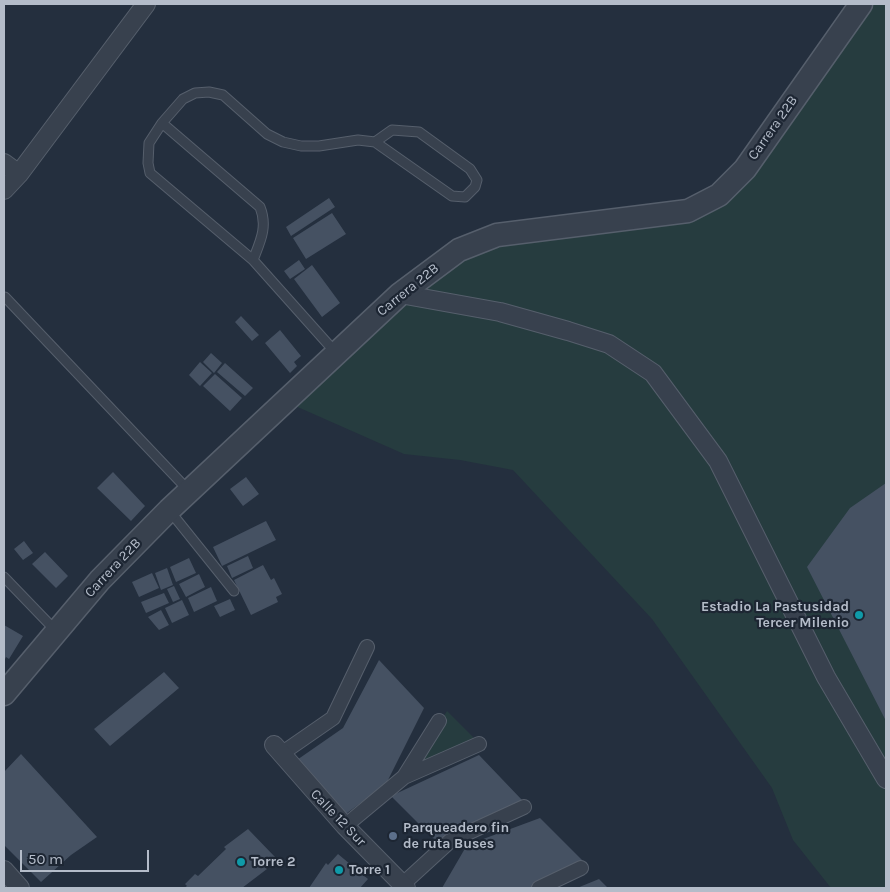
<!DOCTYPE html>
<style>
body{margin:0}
#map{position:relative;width:890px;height:892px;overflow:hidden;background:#242f3e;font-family:Karla,sans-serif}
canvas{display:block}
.frame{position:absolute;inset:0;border:5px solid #b4bcc9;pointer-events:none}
.scale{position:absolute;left:20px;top:850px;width:129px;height:22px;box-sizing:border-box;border:2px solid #b4bcc9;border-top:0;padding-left:6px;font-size:15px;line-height:18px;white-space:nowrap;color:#b4bcc9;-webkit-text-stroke:4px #1d2633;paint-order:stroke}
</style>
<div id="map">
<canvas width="890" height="892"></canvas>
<div class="frame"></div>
<div class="scale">50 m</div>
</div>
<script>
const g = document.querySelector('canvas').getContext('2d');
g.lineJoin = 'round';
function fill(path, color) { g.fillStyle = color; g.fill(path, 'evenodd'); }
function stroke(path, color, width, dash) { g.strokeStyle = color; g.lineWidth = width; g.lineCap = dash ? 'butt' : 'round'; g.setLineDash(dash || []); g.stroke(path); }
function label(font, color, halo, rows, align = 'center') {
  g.font = font + ' Karla,sans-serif'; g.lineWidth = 4.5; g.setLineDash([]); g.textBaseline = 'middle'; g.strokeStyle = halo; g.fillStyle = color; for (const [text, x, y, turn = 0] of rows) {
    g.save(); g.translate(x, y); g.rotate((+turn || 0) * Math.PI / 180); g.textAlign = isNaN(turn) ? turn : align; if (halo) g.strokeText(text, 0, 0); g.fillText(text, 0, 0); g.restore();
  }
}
fill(new Path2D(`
 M 862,4 L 886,4 L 886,888 L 831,888 L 793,840 L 772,788 L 652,619 L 513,470 L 460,460 L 404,454 L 284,401 L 459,250 L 719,195 Z
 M 447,711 L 477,741 L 408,773 Z`), '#263c3f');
fill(new Path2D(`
 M 329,198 L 335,207 L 291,236 L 286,227 Z
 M 332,213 L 346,234 L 306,259 L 293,238 Z
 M 299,260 L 305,269 L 290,279 L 284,271 Z
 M 312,265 L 340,303 L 322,317 L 294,279 Z
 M 241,316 L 259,335 L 252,341 L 235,322 Z
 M 280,330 L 301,356 L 294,362 L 297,366 L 290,373 L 265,343 Z
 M 211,353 L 222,363 L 214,373 L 203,362 Z
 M 200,362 L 212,373 L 200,386 L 189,375 Z
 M 225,363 L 253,388 L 245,396 L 217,372 Z
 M 215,374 L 242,398 L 230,411 L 203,386 Z
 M 113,472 L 145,506 L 131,521 L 97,488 Z
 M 246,477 L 259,494 L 243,506 L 230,489 Z
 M 886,483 L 886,721 L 807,567 L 850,508 Z
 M 266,521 L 276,540 L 222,566 L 213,547 Z
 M 24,541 L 33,553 L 23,560 L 14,549 Z
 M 45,552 L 68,576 L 56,588 L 32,564 Z
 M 248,556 L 253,568 L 232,578 L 227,566 Z
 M 189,558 L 196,573 L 176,582 L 170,567 Z
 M 263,565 L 271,580 L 274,578 L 282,594 L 276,597 L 278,602 L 251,615 L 234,580 Z
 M 167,568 L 173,585 L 161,590 L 155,573 Z
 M 152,573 L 159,588 L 139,597 L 132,582 Z
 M 199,574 L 205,587 L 186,597 L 179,584 Z
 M 174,586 L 180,599 L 173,602 L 167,589 Z
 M 211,587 L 217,601 L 194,612 L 188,598 Z
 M 164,593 L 169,603 L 146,613 L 141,602 Z
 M 230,599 L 235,610 L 220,617 L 214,606 Z
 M 182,600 L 189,615 L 172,623 L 165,608 Z
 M 161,610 L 169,625 L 159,630 L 148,617 Z
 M 4,625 L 23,636 L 9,659 L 6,657 L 4,661 Z
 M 379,660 L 424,708 L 386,784 L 343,816 L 294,762 L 343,728 Z
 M 164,672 L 179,688 L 110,746 L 94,729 Z
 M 21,754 L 97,837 L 71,855 L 41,882 L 4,845 L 4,772 Z
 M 479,755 L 522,800 L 437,842 L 391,796 Z
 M 540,818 L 586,864 L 532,888 L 442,888 L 467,845 Z
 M 248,829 L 275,857 L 265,867 L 267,869 L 242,888 L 184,888 L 187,886 L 185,884 L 195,874 L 198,876 L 226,849 L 224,847 Z
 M 338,854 L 368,879 L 360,888 L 309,888 L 326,863 L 328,865 Z
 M 599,879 L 608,888 L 577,888 Z`), '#455162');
const service = new Path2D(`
 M 162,123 L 260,207 C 268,227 260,242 253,260
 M 5,297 L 189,491
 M 336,353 L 253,260 L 150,173 L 148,163 L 149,143 L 162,123 L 183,99 L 195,93 L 209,92 L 223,95 L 267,134 L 283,142 L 301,146 L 319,146 L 358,140 L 375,142 L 452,196 L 465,197 L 475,187 L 477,180 L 470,169 L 419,132 L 392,130 L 375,142
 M 169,510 L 234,591
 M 4,577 L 56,631`);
const pedestrian = new Path2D(`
 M 281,754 L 333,718 L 367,647
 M 404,777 L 439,721
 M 345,826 L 404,777 L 479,744
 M 403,884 L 450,841 L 524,807
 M 539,888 L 581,868`);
const minor = new Path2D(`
 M 4,163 L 19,174
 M 4,190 L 19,174 L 146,4
 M 400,294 L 500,312 L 568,331 L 609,344 L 653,373 L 718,461 L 826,677 L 886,779
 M 274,745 L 345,826 L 406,888
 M 4,870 L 20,888`);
const tertiary = new Path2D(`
 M 4,694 L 100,580 L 169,510 L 400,294 L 459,250 L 497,235 L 688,211 L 719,195 L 745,169 L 861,4`);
stroke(service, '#565f6c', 11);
stroke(pedestrian, '#565f6c', 16);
stroke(minor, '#565f6c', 20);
stroke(tertiary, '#565f6c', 25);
stroke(service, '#38414e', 9);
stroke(pedestrian, '#38414e', 14);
stroke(minor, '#38414e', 18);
stroke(tertiary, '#38414e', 22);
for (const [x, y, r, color] of [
 [859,615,5,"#0f9aa8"],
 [393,836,5,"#5c6f8a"],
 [241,862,5,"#0f9aa8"],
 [339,870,5,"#0f9aa8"]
]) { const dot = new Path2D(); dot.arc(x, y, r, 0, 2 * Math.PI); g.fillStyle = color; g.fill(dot); stroke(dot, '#1d2633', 2); }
label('14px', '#b4bcc9', '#1d2633', [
 ["Carrera 22B",773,128,-55],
 ["Carrera 22B",408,290,-39],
 ["Carrera 22B",113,568,-47],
 ["Calle 12 Sur",338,818,46]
]);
label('bold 14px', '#b4bcc9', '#1d2633', [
 ["Estadio La Pastusidad",849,607,"right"],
 ["Tercer Milenio",849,623,"right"],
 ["Parqueadero fin",403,828],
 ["de ruta Buses",403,844],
 ["Torre 2",251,862],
 ["Torre 1",349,870]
], 'left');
</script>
